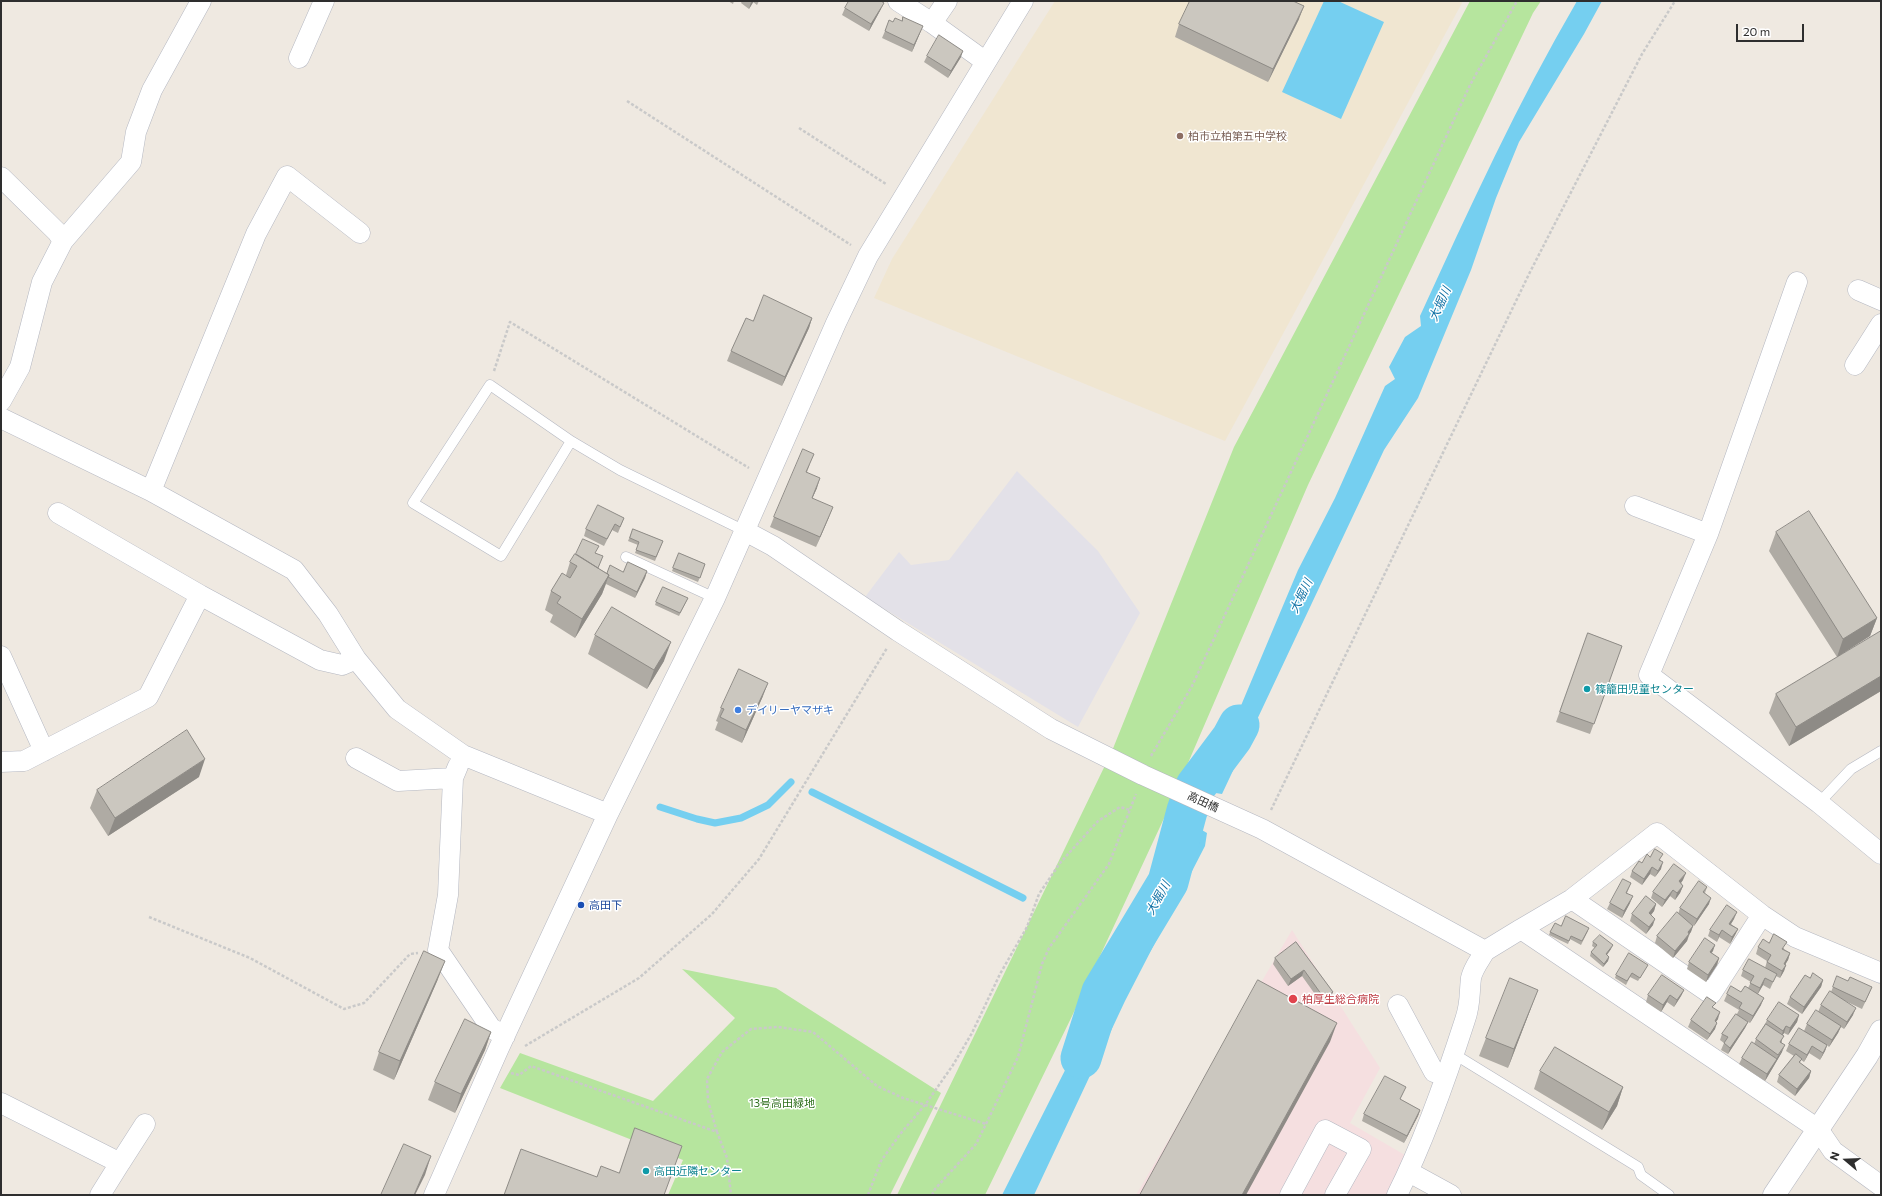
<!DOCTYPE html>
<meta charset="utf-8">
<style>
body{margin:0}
#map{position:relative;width:1882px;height:1196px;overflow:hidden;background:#efe9e1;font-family:Commissioner,sans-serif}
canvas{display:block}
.frame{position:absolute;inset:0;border:2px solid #2e2e2e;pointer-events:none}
.north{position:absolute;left:1826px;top:1140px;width:40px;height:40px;-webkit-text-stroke:3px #fff;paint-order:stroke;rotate:289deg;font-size:11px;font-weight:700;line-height:16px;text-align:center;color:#2e2e2e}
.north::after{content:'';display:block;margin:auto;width:14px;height:18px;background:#2e2e2e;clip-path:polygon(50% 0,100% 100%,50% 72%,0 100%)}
.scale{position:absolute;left:1736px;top:24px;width:68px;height:18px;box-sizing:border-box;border:2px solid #2e2e2e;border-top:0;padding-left:5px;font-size:12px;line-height:14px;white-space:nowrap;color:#2e2e2e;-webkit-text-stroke:3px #fff;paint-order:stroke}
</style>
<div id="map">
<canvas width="1882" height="1196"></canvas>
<div class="frame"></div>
<div class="north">N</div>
<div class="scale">20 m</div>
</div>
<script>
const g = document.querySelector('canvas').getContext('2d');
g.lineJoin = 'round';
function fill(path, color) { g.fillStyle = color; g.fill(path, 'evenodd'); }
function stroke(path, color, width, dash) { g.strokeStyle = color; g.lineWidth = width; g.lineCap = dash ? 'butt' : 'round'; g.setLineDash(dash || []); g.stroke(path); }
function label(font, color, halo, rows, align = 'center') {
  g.font = font + ' Commissioner,"Noto Sans JP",sans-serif'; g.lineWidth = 3; g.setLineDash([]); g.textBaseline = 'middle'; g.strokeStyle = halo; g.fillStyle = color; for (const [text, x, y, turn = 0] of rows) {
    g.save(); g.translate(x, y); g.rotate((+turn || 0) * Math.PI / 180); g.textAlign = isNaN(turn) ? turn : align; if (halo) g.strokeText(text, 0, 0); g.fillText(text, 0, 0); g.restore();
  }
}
fill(new Path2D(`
 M 1017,471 L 1098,551 L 1140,613 L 1078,727 L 865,597 L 899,552 L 911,565 L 949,560 Z`), '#e3e1e8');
fill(new Path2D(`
 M 1055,1 L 1463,1 L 1225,441 L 874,298 L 892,259 Z`), '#f0e6d1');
fill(new Path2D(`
 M 1292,930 L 1380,1068 L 1350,1123 L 1410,1158 L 1392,1195 L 1136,1195 Z`), '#f5dfe0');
fill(new Path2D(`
 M 1470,1 L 1541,1 L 1533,13 L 1308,485 L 1166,814 L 1073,1014 L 985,1195 L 897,1195 L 1112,751 L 1234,447 Z
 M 682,969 L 776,988 L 941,1093 L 890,1195 L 668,1195 L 683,1160 L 500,1088 L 520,1053 L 653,1101 L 735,1018 Z`), '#b6e59e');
fill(new Path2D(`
 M 1324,1 L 1338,1 L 1384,22 L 1341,119 L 1282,92 Z
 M 1577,1 L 1602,1 L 1584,34 L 1519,142 L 1496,198 L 1471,270 L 1418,398 L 1384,450 L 1222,794 L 1196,790 L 1224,746 L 1298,570 L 1335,498 L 1385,386 L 1395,379 L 1389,367 L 1405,337 L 1421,326 L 1420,316 C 1469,209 1518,102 1577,1 Z
 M 1188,822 L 1207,833 L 1205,846 L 1125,1001 L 1034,1195 L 1002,1195 L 1100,1001 L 1150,905 Z`), '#75cff0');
stroke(new Path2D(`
 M 812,792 L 1023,898
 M 660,807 L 697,819 L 715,823 L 741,818 L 768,805 L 791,782`), '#75cff0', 7);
stroke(new Path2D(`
 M 1081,1058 L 1102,992 L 1168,882 L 1187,811 L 1196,786 L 1232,738 L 1239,725`), '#75cff0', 41);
const service = new Path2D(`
 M 571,441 L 501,556 L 413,503 L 490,385 L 571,441 L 620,470 L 745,531
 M 626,557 L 715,598
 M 1819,803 L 1851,769 L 1881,751
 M 1454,1054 L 1638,1167 L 1641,1175 L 1669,1195`);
const minor = new Path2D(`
 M 898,1 L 932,23 L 986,62
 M 932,23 L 947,1
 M 299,58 L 324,1
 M 1,177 L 57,232 L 63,241
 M 1797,282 L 1708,534 L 1649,675 L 1819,803 L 1881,854
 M 1858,290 L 1881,300
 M 1855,365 L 1881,324
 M 1,401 L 20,367 L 42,282 L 63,241 L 131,162 L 136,132 L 152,90 L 201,1
 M 1,418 L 151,491 L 294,570 L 328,614 L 356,659 L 397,709 L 463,755 L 608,814
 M 151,491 L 256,234 L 287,176 L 360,233
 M 1635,506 L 1708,534
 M 58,513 L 200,595
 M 745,531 L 773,546 L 898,631 L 1051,729 L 1143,775 L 1262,829 L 1485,951 L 1521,929 L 1818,1129 L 1833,1151 L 1881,1186
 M 1,656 L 44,751
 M 356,758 L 398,781 L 453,778 L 458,766
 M 1,762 L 24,761 L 148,697 L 200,595 L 320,660 L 342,665 L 356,659
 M 453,778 L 448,895 L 438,950 L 491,1028 L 505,1036
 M 1572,899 L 1711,994 L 1762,915
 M 1521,929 L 1572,899 L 1657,833 L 1762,915 L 1795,937 L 1881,973
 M 1398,1005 L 1434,1072 L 1446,1076
 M 1,1103 L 120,1163 L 100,1195
 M 120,1163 L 145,1124
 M 1409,1172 L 1451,1195
 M 434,1195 L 499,1048 L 608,814 L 715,598 L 836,323 L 868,256 L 1023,1
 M 1290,1195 L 1325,1130 L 1361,1149 L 1335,1195
 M 1397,1195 C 1425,1139 1446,1079 1465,1020 C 1471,1003 1469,994 1471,978 C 1473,968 1480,960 1485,951`);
const tertiary = new Path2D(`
 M 1774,1195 L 1867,1056 L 1881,1031`);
stroke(service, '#b4b7c1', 11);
stroke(minor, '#b4b7c1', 21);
stroke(tertiary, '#b4b7c1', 23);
stroke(new Path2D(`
 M 627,101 L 851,245
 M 799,128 L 886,184
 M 494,371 L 510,322 L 749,468
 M 1151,756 L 1192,686 L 1470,85 L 1517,1
 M 1271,810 L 1529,274 L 1642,54 L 1675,1
 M 149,917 L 250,958 L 344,1009 L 364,1003 L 410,954 L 418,953
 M 525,1046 L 639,978 L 712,914 L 759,859 L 887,648
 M 511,1073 L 519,1075 L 531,1066 L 717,1132 L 727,1158 L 731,1195
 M 717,1132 L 708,1101 L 707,1079 L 722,1052 L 751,1029 L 778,1027 L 813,1032 L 877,1086 L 903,1098 L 986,1124
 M 868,1195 L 881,1161 L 901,1133 L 925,1105 L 953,1065 L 972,1033 L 1000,974 L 1027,927 L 1039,894 L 1060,863 L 1098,821 L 1120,807 L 1130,810
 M 932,1195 L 935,1189 L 976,1144 L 986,1124 L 1018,1057 L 1042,964 L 1049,948 L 1109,864 L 1136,794`), '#c9c9c9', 2.5, [3, 2]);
stroke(service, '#fff', 10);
stroke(minor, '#fff', 20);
stroke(tertiary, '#fff', 22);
fill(new Path2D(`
 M 728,1 L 734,1 L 733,4 Z
 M 742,1 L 759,1 L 757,5 L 753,2 L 749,9 L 741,3 Z
 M 845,8 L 881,9 L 869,31 L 842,15 Z
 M 1299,19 L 1268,82 L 1175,37 L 1179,24 Z
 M 893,22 L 920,33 L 912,52 L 882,38 L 885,31 Z
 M 927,56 L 961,57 L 948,78 L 924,62 Z
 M 812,318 L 809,328 L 782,386 L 727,361 L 731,351 Z
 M 810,464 L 807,472 L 817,488 L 812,498 L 829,517 L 816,547 L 770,527 L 774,517 Z
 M 624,518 L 618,533 L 612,530 L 604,546 L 584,536 L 586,529 Z
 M 633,529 L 663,541 L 655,561 L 635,553 L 638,545 L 628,541 Z
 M 1776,532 L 1877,618 L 1870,636 L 1837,657 L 1769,551 Z
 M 596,553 L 598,568 L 607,573 L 623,572 L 647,571 L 645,578 L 635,598 L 606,584 L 602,594 L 575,638 L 550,622 L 553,615 L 545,610 L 551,591 L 566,575 L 570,562 Z
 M 679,553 L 705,564 L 698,582 L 672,571 Z
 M 688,598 L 679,616 L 655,605 L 656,602 Z
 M 1881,631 L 1881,691 L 1789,746 L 1769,713 L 1776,694 Z
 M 1588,633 L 1622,646 L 1590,734 L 1556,722 Z
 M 595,635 L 664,661 L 647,689 L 588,654 Z
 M 763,696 L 742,743 L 715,730 L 718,722 L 716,721 L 721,708 Z
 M 199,777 L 108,836 L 90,808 L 97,790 Z
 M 1650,857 L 1661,860 L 1661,869 L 1655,877 L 1650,874 L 1642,885 L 1630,877 L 1632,871 L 1642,863 Z
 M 1683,880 L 1681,883 L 1683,886 L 1680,893 L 1675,900 L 1670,896 L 1662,907 L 1651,898 L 1653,892 Z
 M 1631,883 L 1627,893 L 1630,903 L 1622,918 L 1607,909 L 1610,903 Z
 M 1707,887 L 1705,893 L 1709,904 L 1694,926 L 1689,923 L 1693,926 L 1687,941 L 1673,958 L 1655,943 L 1657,936 L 1678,914 L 1680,908 Z
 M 1656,904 L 1654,911 L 1651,915 L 1653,925 L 1646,934 L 1630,921 L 1632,914 Z
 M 1734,919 L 1731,924 L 1738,929 L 1735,935 L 1730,944 L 1719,937 L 1717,942 L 1708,936 L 1710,930 Z
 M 1561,926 L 1588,931 L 1581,945 L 1570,939 L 1568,944 L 1549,935 L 1550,932 Z
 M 1296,942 L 1333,992 L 1330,998 L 1322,1004 L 1302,976 L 1288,986 L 1273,964 L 1275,958 Z
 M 1593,942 L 1611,949 L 1607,955 L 1609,957 L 1608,961 L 1603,967 L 1590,956 L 1591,952 L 1595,948 L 1592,946 Z
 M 1769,943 L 1784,948 L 1784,949 L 1790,953 L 1788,960 L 1785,964 L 1786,965 L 1784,971 L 1780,978 L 1776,976 L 1770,989 L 1763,985 L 1758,994 L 1761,1005 L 1750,1023 L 1737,1015 L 1748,1022 L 1745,1028 L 1728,1054 L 1721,1050 L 1724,1043 L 1720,1040 L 1722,1034 L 1737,1014 L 1739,1010 L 1724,1001 L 1727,994 L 1741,992 L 1748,988 L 1751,982 L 1741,976 L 1743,970 L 1765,968 L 1767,961 L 1756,954 L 1758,947 Z
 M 1715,945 L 1711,953 L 1719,958 L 1717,965 L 1706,982 L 1687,969 L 1689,962 Z
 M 1646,968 L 1638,981 L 1630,977 L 1626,985 L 1615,978 L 1616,975 Z
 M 1810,978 L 1823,980 L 1821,987 L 1802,1014 L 1787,1004 L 1790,997 Z
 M 438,979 L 394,1080 L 373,1070 L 379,1052 Z
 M 1848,981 L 1872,987 L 1869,994 L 1862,1009 L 1841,999 L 1853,1015 L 1844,1029 L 1841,1027 L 1838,1033 L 1829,1047 L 1827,1045 L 1825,1051 L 1820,1060 L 1809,1053 L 1804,1062 L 1801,1060 L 1800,1063 L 1811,1071 L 1809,1078 L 1795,1096 L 1777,1082 L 1779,1075 L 1794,1056 L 1786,1051 L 1789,1044 L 1804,1031 L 1807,1024 L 1818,1012 L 1821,1005 L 1831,992 L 1833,987 Z
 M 1684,990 L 1681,996 L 1674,1007 L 1667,1002 L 1661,1012 L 1646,1002 L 1648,995 Z
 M 1531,1008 L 1508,1068 L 1479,1056 L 1486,1038 Z
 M 1714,1008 L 1718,1019 L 1716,1022 L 1715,1029 L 1707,1040 L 1688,1027 L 1691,1020 Z
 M 1799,1015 L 1797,1022 L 1788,1035 L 1784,1033 L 1782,1035 L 1782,1052 L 1765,1081 L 1739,1064 L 1742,1058 L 1754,1044 L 1756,1039 L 1764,1026 L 1767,1020 Z
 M 491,1032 L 485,1050 L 455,1113 L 428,1100 L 435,1082 Z
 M 1540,1071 L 1623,1087 L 1617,1106 L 1602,1130 L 1534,1089 Z
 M 1403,1093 L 1400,1099 L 1420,1110 L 1418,1116 L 1404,1143 L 1362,1121 L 1364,1114 Z`), '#afaba4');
fill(new Path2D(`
 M 752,1 L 754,1 L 749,9 L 751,2 Z
 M 884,3 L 881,9 L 869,31 L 871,24 Z
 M 1304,6 L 1299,19 L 1268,82 L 1273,69 Z
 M 923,26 L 920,33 L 912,52 L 914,45 Z
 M 963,51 L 961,57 L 948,78 L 951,71 Z
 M 812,318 L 809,328 L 782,386 L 785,377 Z
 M 820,478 L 817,488 L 808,508 Z
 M 833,507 L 829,517 L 816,547 L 820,537 Z
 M 647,571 L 645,578 L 635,598 L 637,592 Z
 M 609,575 L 602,594 L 575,638 L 582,619 Z
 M 1877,618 L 1870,636 L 1837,657 L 1843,639 Z
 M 671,642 L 664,661 L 647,689 L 654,670 Z
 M 1881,676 L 1881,691 L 1789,746 L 1796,727 Z
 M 768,683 L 763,696 L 742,743 L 746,730 Z
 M 205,759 L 199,777 L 108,836 L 115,818 Z
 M 1663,862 L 1661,869 L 1655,877 L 1658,871 Z
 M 1652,867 L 1650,874 L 1642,885 L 1644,879 Z
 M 1686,873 L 1683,880 L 1677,888 L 1679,881 Z
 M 1683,886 L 1680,893 L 1675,900 L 1677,893 Z
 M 1673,890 L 1670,896 L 1662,907 L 1665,900 Z
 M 1633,896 L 1630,903 L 1622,918 L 1624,911 Z
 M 1711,898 L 1709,904 L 1694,926 L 1697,919 Z
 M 1656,904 L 1654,911 L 1647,920 L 1649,913 Z
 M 1737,912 L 1734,919 L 1727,930 L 1729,924 Z
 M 1655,919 L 1653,925 L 1646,934 L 1649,927 Z
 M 1693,926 L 1691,932 L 1685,939 L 1688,932 Z
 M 1738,929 L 1735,935 L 1730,944 L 1732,937 Z
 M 1722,930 L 1719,937 L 1717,942 L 1719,935 Z
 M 1689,934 L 1687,941 L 1673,958 L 1675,951 Z
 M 1613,945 L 1611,949 L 1605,957 L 1606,954 Z
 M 1715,945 L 1713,951 L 1708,959 L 1710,952 Z
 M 1790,953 L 1788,960 L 1782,970 L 1784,964 Z
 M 1609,957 L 1608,961 L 1603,967 L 1604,964 Z
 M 1719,958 L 1717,965 L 1706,982 L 1708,975 Z
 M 445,961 L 438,979 L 394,1080 L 400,1061 Z
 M 1786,965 L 1784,971 L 1780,978 L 1782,971 Z
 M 1304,970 L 1302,976 L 1288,986 L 1291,979 Z
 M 1765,978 L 1763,985 L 1757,995 L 1760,988 Z
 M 1823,980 L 1821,987 L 1802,1014 L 1804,1007 Z
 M 1538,990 L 1531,1008 L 1508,1068 L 1514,1049 Z
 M 1684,990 L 1681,996 L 1674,1007 L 1677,1000 Z
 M 1333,992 L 1330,998 L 1322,1004 L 1324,998 Z
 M 1670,995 L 1667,1002 L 1661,1012 L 1663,1005 Z
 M 1764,998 L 1761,1005 L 1750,1023 L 1753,1016 Z
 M 1856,1008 L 1853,1015 L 1844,1029 L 1847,1022 Z
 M 1720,1012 L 1718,1019 L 1712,1027 L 1715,1021 Z
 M 1799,1015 L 1797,1022 L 1788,1035 L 1790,1028 Z
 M 1748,1022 L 1745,1028 L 1728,1054 L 1730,1048 Z
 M 1337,1023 L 1330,1042 L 1246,1195 L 1242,1195 Z
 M 1717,1023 L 1715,1029 L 1707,1040 L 1710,1034 Z
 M 1786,1026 L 1784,1033 L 1781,1038 L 1783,1031 Z
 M 1841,1026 L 1838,1033 L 1829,1047 L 1832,1040 Z
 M 491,1032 L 485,1050 L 455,1113 L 461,1094 Z
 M 1785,1045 L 1782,1052 L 1765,1081 L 1767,1074 Z
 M 1827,1045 L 1825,1051 L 1820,1060 L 1823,1053 Z
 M 1812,1046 L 1809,1053 L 1804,1062 L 1807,1055 Z
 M 1811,1071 L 1809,1078 L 1795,1096 L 1797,1089 Z
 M 1623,1087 L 1617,1106 L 1602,1130 L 1609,1112 Z
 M 1420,1110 L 1418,1116 L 1404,1143 L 1407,1136 Z
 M 431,1156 L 425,1175 L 415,1195 L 414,1195 Z`), '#8e8b86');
const building = new Path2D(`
 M 849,1 L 881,1 L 884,3 L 871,24 L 845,8 Z
 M 1190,1 L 1293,1 L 1304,6 L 1273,69 L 1179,24 Z
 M 903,17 L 923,26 L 914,45 L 885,31 L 889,20 L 893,22 L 895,18 L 902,21 Z
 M 939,35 L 963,51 L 951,71 L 927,56 Z
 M 764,295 L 812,318 L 785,377 L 731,351 L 746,318 L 753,321 Z
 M 803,449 L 814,454 L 806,472 L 820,478 L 812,498 L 833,507 L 820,537 L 774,517 Z
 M 598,505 L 624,518 L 620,527 L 615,524 L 607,539 L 586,529 Z
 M 1809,511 L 1877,618 L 1843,639 L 1776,532 Z
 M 633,529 L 663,541 L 656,557 L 636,550 L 639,542 L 630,538 Z
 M 583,539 L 599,546 L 595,553 L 603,556 L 598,568 L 576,554 Z
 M 679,553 L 705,564 L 700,578 L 673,568 Z
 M 575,554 L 609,575 L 582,619 L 557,603 L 561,597 L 551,591 L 562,573 L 570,578 L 577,566 L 570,562 Z
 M 628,562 L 647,571 L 637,592 L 608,577 L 609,575 L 607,573 L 610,565 L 623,572 Z
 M 663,587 L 688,598 L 680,613 L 656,602 Z
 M 612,607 L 671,642 L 654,670 L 595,635 Z
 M 1881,631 L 1881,676 L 1796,727 L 1776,694 Z
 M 1588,633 L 1622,646 L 1594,724 L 1560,712 Z
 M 739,669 L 768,683 L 746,730 L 720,717 L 724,709 L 721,708 Z
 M 187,730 L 205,759 L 115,818 L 97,790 Z
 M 1655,849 L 1663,854 L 1659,860 L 1663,862 L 1658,871 L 1652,867 L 1644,879 L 1632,871 L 1639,861 L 1642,863 L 1647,854 L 1650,857 Z
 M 1674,864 L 1686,873 L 1679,881 L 1683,886 L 1677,893 L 1673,890 L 1665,900 L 1653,892 Z
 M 1623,879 L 1631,883 L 1626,893 L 1633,896 L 1624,911 L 1610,903 Z
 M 1699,881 L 1707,887 L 1703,892 L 1711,898 L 1697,919 L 1680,908 Z
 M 1646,896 L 1656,904 L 1649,913 L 1655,919 L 1649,927 L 1632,914 Z
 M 1727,905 L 1737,912 L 1729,924 L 1738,929 L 1732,937 L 1722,930 L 1719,935 L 1710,930 Z
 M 1677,912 L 1693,926 L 1688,932 L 1689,934 L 1675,951 L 1657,936 Z
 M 1566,916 L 1589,928 L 1582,941 L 1571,936 L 1569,941 L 1550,932 L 1555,923 L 1561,926 Z
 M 1774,934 L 1787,942 L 1782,949 L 1790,953 L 1784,964 L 1786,965 L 1782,971 L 1767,962 L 1771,955 L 1758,947 L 1763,939 L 1769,943 Z
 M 1600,935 L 1613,945 L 1606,954 L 1609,957 L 1604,964 L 1591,952 L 1597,945 L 1593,942 Z
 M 1705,938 L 1715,945 L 1710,952 L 1719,958 L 1708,975 L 1689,962 Z
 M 1296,942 L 1333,992 L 1324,998 L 1304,970 L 1291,979 L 1275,958 Z
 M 424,951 L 445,961 L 400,1061 L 379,1052 Z
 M 1629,953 L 1648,965 L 1640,978 L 1632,973 L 1627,981 L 1616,975 Z
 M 1749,959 L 1777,974 L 1773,982 L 1765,978 L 1760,988 L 1750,983 L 1754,976 L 1743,970 Z
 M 1813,973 L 1823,980 L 1804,1007 L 1790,997 L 1805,975 L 1810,978 Z
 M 1662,975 L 1684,990 L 1677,1000 L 1670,995 L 1663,1005 L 1648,995 Z
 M 1837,976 L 1848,981 L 1850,977 L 1872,987 L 1865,1002 L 1833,987 Z
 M 1510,978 L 1538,990 L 1514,1049 L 1486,1038 Z
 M 1258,980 L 1337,1023 L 1242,1195 L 1140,1195 Z
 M 1731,986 L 1741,992 L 1745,986 L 1764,998 L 1753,1016 L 1739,1008 L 1742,1003 L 1727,994 Z
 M 1830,991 L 1856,1008 L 1847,1022 L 1821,1005 Z
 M 1707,997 L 1716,1003 L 1712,1007 L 1720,1012 L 1715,1021 L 1717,1023 L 1710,1034 L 1691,1020 Z
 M 1779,1002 L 1799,1015 L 1790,1028 L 1786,1026 L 1783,1031 L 1767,1020 Z
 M 1816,1010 L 1841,1026 L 1832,1040 L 1807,1024 Z
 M 1736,1014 L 1748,1022 L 1730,1048 L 1724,1043 L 1728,1037 L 1722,1034 Z
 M 465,1019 L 491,1032 L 461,1094 L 435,1082 Z
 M 1766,1024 L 1784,1036 L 1780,1042 L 1785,1045 L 1778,1055 L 1756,1039 Z
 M 1799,1028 L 1827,1045 L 1823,1053 L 1812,1046 L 1807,1055 L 1789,1044 Z
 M 1752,1042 L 1777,1059 L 1767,1074 L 1742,1058 Z
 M 1555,1047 L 1623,1087 L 1609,1112 L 1540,1071 Z
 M 1796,1054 L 1802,1059 L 1799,1062 L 1811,1071 L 1797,1089 L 1779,1075 Z
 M 1385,1076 L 1406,1087 L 1400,1099 L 1420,1110 L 1407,1136 L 1364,1114 Z
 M 635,1128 L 682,1146 L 664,1195 L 504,1195 L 521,1149 L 597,1177 L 601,1166 L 619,1173 Z
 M 404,1144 L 431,1156 L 414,1195 L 381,1195 Z`);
fill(building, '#cbc7bf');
stroke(building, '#8e8b86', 1);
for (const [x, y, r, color] of [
 [1180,136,4,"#8d6e63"],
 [1587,689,4,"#0f9aa8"],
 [738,710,4,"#3f7fe0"],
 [581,905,4,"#1a4fb4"],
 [1293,999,5,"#e0444e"],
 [646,1171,4,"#0f9aa8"]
]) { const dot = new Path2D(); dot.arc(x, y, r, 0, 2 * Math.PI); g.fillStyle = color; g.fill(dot); stroke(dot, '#fff', 1.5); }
label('11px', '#785e54', '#fff', [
 ["柏市立柏第五中学校",1188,136]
], 'left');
label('11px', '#0d838f', '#fff', [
 ["篠籠田児童センター",1595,689],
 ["高田近隣センター",654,1171]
], 'left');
label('11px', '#366cbe', '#fff', [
 ["デイリーヤマザキ",746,710]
], 'left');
label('11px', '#2e2e2e', '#fff', [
 ["高田橋",1203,802,25]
]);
label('11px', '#164399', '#fff', [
 ["高田下",589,905]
], 'left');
label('11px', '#be3a42', '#fff', [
 ["柏厚生総合病院",1302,999]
], 'left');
label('11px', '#2c6e1b', '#fff', [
 ["13号高田緑地",782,1103]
]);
label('italic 12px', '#0d6fa3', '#fff', [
 ["大堀川",1440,304,-66],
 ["大堀川",1301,596,-64],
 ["大堀川",1158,898,-61]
]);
</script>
